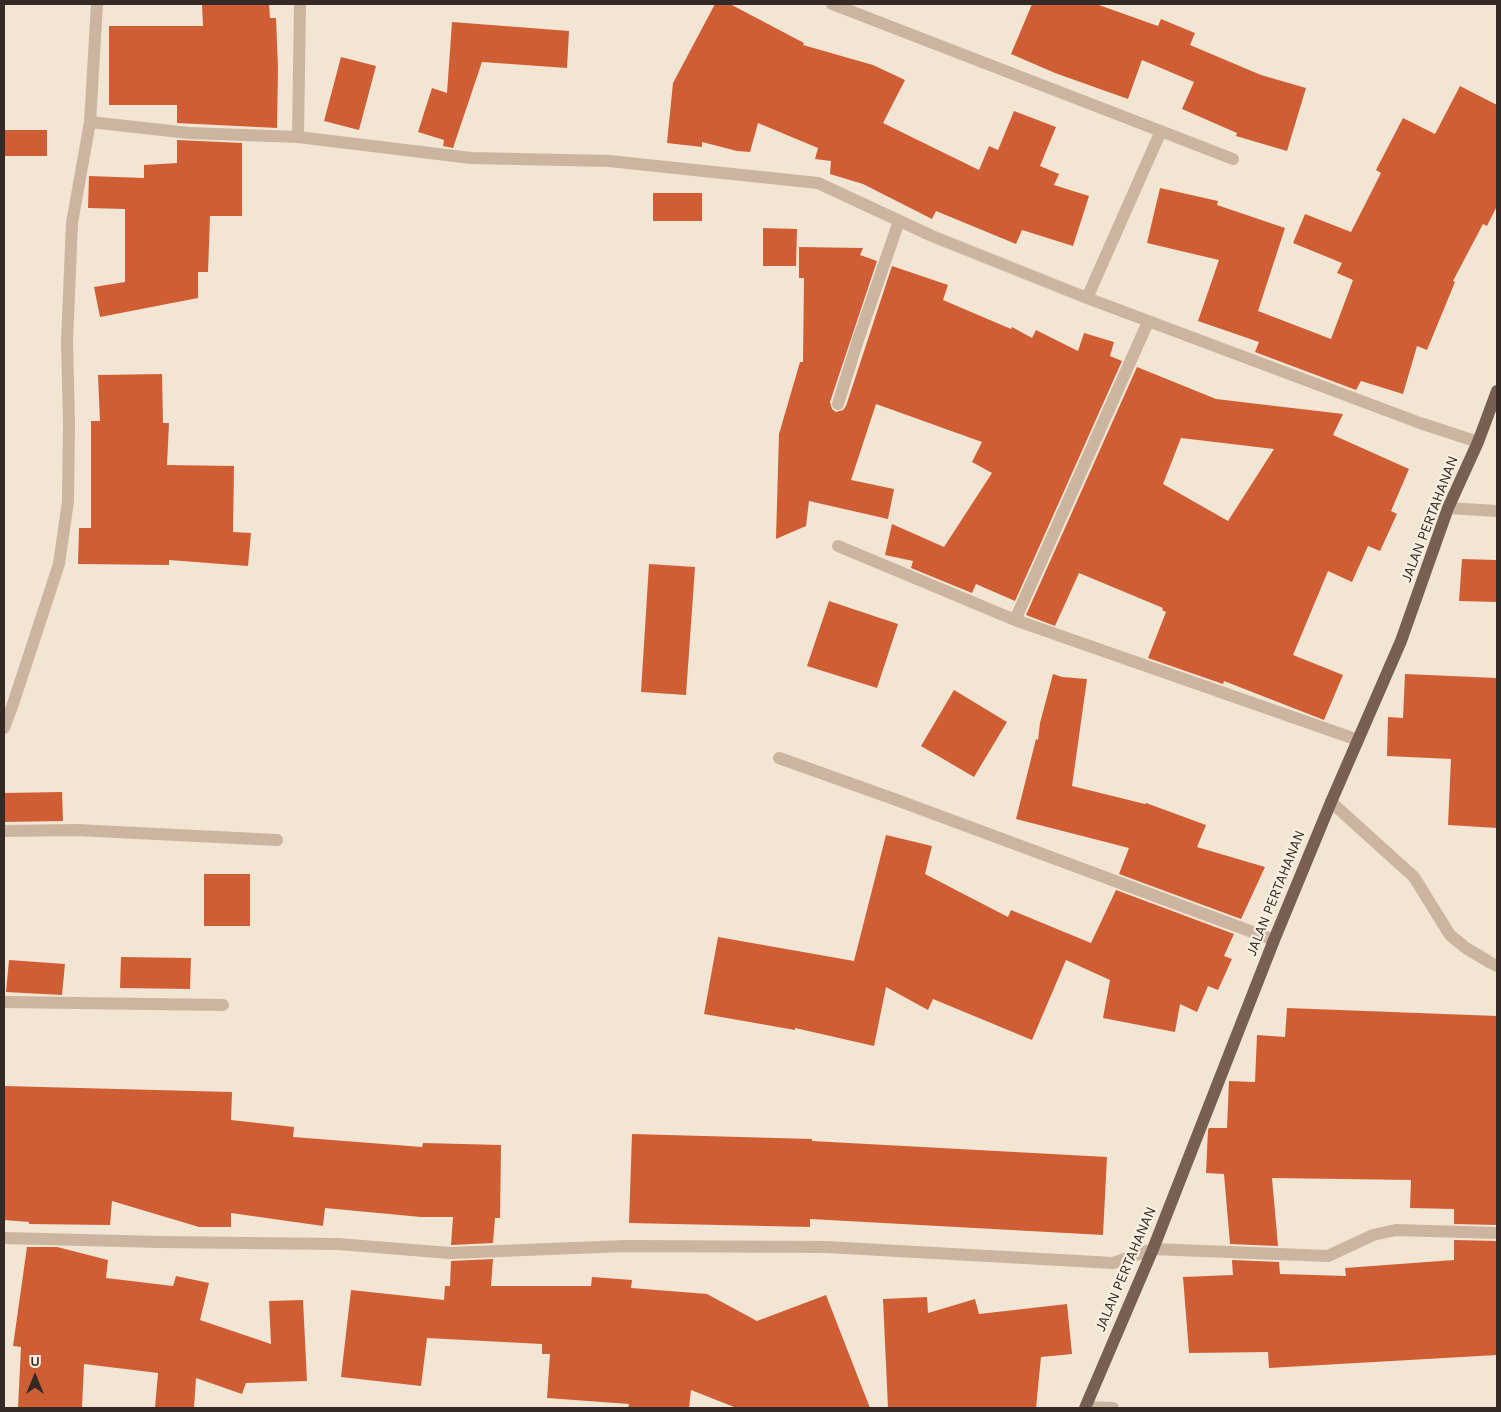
<!DOCTYPE html>
<style>
body{margin:0}
#map{position:relative;width:1501px;height:1412px;overflow:hidden;background:#f2e5d4;font-family:Karla,sans-serif}
canvas{display:block}
.frame{position:absolute;inset:0;border:5px solid #342924;pointer-events:none}
.north{position:absolute;left:10px;top:1352px;width:50px;height:50px;-webkit-text-stroke:4px #faefe0;paint-order:stroke;rotate:0deg;font-size:14px;font-weight:700;line-height:20px;text-align:center;color:#342924}
.north::after{content:'';display:block;margin:auto;width:18px;height:22px;background:#342924;clip-path:polygon(50% 0,100% 100%,50% 72%,0 100%)}
</style>
<div id="map">
<canvas width="1501" height="1412"></canvas>
<div class="frame"></div>
<div class="north">U</div>
</div>
<script>
const g = document.querySelector('canvas').getContext('2d');
g.lineJoin = 'round';
function fill(path, color) { g.fillStyle = color; g.fill(path, 'evenodd'); }
function stroke(path, color, width, dash) { g.strokeStyle = color; g.lineWidth = width; g.lineCap = dash ? 'butt' : 'round'; g.setLineDash(dash || []); g.stroke(path); }
function label(font, color, halo, rows, align = 'center') {
  g.font = font + ' Karla,sans-serif'; g.lineWidth = 4.5; g.setLineDash([]); g.textBaseline = 'middle'; g.strokeStyle = halo; g.fillStyle = color; for (const [text, x, y, turn = 0] of rows) {
    g.save(); g.translate(x, y); g.rotate((+turn || 0) * Math.PI / 180); g.textAlign = isNaN(turn) ? turn : align; if (halo) g.strokeText(text, 0, 0); g.fillText(text, 0, 0); g.restore();
  }
}
fill(new Path2D(`
 M 202,4 L 269,4 L 270,18 L 276,18 L 278,69 L 277,128 L 177,123 L 177,105 L 109,105 L 109,26 L 203,26 Z
 M 715,4 L 730,4 L 804,43 L 803,45 L 873,65 L 905,80 L 883,123 L 979,170 L 989,146 L 998,150 L 1014,111 L 1056,127 L 1040,166 L 1059,174 L 1054,185 L 1089,196 L 1073,246 L 1022,230 L 1016,244 L 936,211 L 932,219 L 863,184 L 830,174 L 831,161 L 815,159 L 818,148 L 758,123 L 750,152 L 737,151 L 702,142 L 702,147 L 667,143 L 673,83 Z
 M 1032,4 L 1096,4 L 1158,26 L 1161,19 L 1195,33 L 1190,45 L 1261,75 L 1306,88 L 1287,151 L 1236,136 L 1237,133 L 1182,109 L 1194,82 L 1142,60 L 1128,99 L 1055,73 L 1011,54 Z
 M 452,22 L 569,31 L 567,68 L 482,62 L 453,148 L 443,146 L 444,140 L 418,132 L 432,88 L 447,93 Z
 M 341,57 L 376,66 L 359,130 L 324,121 Z
 M 1460,86 L 1497,105 L 1497,206 L 1487,226 L 1483,224 L 1453,281 L 1455,282 L 1427,350 L 1417,346 L 1403,394 L 1361,381 L 1356,390 L 1255,352 L 1259,342 L 1198,321 L 1219,260 L 1147,243 L 1160,188 L 1218,201 L 1217,205 L 1285,228 L 1258,311 L 1331,339 L 1353,280 L 1337,273 L 1342,263 L 1293,243 L 1305,214 L 1351,232 L 1381,173 L 1376,170 L 1403,118 L 1435,134 Z
 M 4,130 L 47,130 L 47,156 L 4,156 Z
 M 177,140 L 242,143 L 242,216 L 210,216 L 208,272 L 198,272 L 198,298 L 100,317 L 94,287 L 125,282 L 125,209 L 88,208 L 89,176 L 144,178 L 144,165 L 177,163 Z
 M 653,193 L 702,193 L 702,221 L 653,221 Z
 M 763,228 L 797,229 L 796,266 L 763,266 Z
 M 799,247 L 863,248 L 860,255 L 877,261 L 830,402 L 832,409 L 836,412 L 843,410 L 846,406 L 892,266 L 948,285 L 943,300 L 1011,329 L 1012,327 L 1032,338 L 1036,330 L 1078,351 L 1084,333 L 1114,342 L 1110,356 L 1122,361 L 1015,601 L 976,584 L 972,593 L 911,568 L 913,561 L 885,555 L 892,524 L 944,547 L 992,473 L 972,462 L 982,442 L 876,404 L 851,480 L 894,489 L 888,519 L 809,501 L 806,526 L 776,539 L 779,434 L 800,362 L 803,362 L 804,278 L 799,278 Z
 M 1137,367 L 1216,399 L 1343,414 L 1333,435 L 1409,469 L 1391,511 L 1397,514 L 1380,551 L 1368,546 L 1352,582 L 1328,571 L 1293,655 L 1343,675 L 1324,720 L 1224,681 L 1223,684 L 1148,658 L 1166,612 L 1162,610 L 1163,608 L 1079,573 L 1055,626 L 1026,615 ZM 1181,438 L 1274,449 L 1228,521 L 1163,484 Z
 M 162,374 L 163,423 L 169,423 L 167,465 L 234,466 L 233,532 L 251,533 L 248,566 L 169,560 L 169,565 L 78,564 L 79,528 L 91,528 L 91,421 L 100,421 L 98,375 Z
 M 1462,559 L 1497,560 L 1497,602 L 1459,601 Z
 M 649,564 L 695,567 L 686,695 L 641,692 Z
 M 829,601 L 898,624 L 877,688 L 807,666 Z
 M 1053,674 L 1062,677 L 1087,679 L 1072,786 L 1145,804 L 1146,803 L 1206,825 L 1197,847 L 1265,867 L 1241,919 L 1119,874 L 1129,848 L 1016,819 L 1036,739 L 1038,740 L 1040,723 Z
 M 1405,674 L 1497,678 L 1497,828 L 1448,825 L 1451,759 L 1387,756 L 1388,717 L 1403,718 Z
 M 954,690 L 1007,722 L 974,777 L 921,746 Z
 M 62,792 L 63,821 L 4,822 L 4,793 Z
 M 886,835 L 932,846 L 925,874 L 1008,917 L 1011,910 L 1091,943 L 1116,890 L 1234,934 L 1224,956 L 1232,959 L 1218,990 L 1208,986 L 1197,1012 L 1180,1004 L 1175,1032 L 1103,1018 L 1110,980 L 1066,960 L 1032,1040 L 933,999 L 928,1010 L 886,987 L 874,1046 L 795,1028 L 795,1030 L 704,1014 L 718,937 L 854,961 Z
 M 204,874 L 250,874 L 250,926 L 204,926 Z
 M 121,957 L 191,958 L 190,989 L 120,988 Z
 M 9,960 L 65,964 L 62,995 L 6,992 Z
 M 1287,1008 L 1497,1016 L 1497,1225 L 1454,1224 L 1454,1209 L 1410,1208 L 1411,1180 L 1272,1178 L 1278,1246 L 1230,1244 L 1224,1174 L 1206,1173 L 1208,1130 L 1209,1128 L 1227,1128 L 1229,1081 L 1255,1082 L 1257,1035 L 1285,1037 Z
 M 4,1086 L 232,1092 L 231,1120 L 294,1127 L 293,1137 L 422,1147 L 423,1143 L 501,1145 L 500,1218 L 495,1218 L 493,1243 L 451,1245 L 453,1217 L 421,1217 L 325,1208 L 323,1226 L 231,1213 L 231,1227 L 199,1227 L 112,1201 L 110,1225 L 29,1224 L 29,1222 L 4,1220 Z
 M 632,1134 L 812,1139 L 812,1141 L 1107,1157 L 1103,1235 L 810,1219 L 810,1227 L 629,1223 Z
 M 1454,1240 L 1497,1241 L 1497,1355 L 1269,1368 L 1268,1352 L 1189,1353 L 1183,1277 L 1233,1275 L 1232,1260 L 1279,1262 L 1280,1274 L 1346,1276 L 1345,1268 L 1454,1260 Z
 M 27,1247 L 57,1247 L 108,1260 L 106,1278 L 173,1286 L 176,1276 L 209,1283 L 200,1320 L 271,1344 L 269,1301 L 303,1300 L 307,1381 L 246,1383 L 242,1394 L 196,1378 L 194,1408 L 155,1408 L 158,1373 L 84,1364 L 82,1408 L 18,1408 L 21,1347 L 13,1346 Z
 M 493,1259 L 491,1286 L 591,1286 L 592,1277 L 632,1280 L 631,1288 L 707,1294 L 757,1321 L 826,1295 L 870,1408 L 734,1407 L 691,1390 L 689,1408 L 628,1408 L 629,1404 L 547,1398 L 550,1354 L 542,1354 L 542,1344 L 427,1338 L 421,1386 L 341,1377 L 351,1290 L 444,1300 L 445,1286 L 450,1286 L 451,1261 Z
 M 927,1297 L 928,1313 L 975,1299 L 979,1314 L 1067,1304 L 1072,1354 L 1041,1357 L 1036,1408 L 888,1408 L 883,1299 Z`), '#d05e35');
stroke(new Path2D(`
 M 832,4 L 1233,159
 M 90,122 L 189,133 L 298,137 L 471,158 L 609,161 L 818,183 L 932,236 L 1087,298 L 1420,423 L 1478,442
 M 298,137 L 300,4
 M 1087,298 L 1161,131
 M 838,404 L 857,343 L 899,221
 M 1448,508 L 1497,511
 M 838,546 L 1015,620 L 1358,740
 M 1015,620 L 1148,322
 M 4,728 L 13,704 L 59,564 L 68,501 L 69,423 L 67,342 L 72,223 L 90,122 L 97,4
 M 779,758 L 894,799 L 1274,940
 M 1331,802 L 1414,877 L 1450,935 L 1466,948 L 1491,963 L 1497,966
 M 4,831 L 77,830 L 277,840
 M 4,1002 L 223,1005
 M 4,1238 L 160,1242 L 338,1244 L 450,1253 L 625,1246 L 827,1247 L 1113,1263 L 1153,1249 L 1328,1256 L 1373,1235 L 1396,1230 L 1497,1233
 M 1086,1407 L 1113,1408`), '#cbb4a0', 12);
stroke(new Path2D(`
 M 1085,1408 L 1153,1249 L 1274,940 L 1331,802 L 1401,641 L 1448,508 L 1478,442 L 1497,391`), '#776053', 12);
label('15px', '#342924', '#faefe0', [
 ["JALAN PERTAHANAN",1430,519,-69],
 ["JALAN PERTAHANAN",1276,893,-68],
 ["JALAN PERTAHANAN",1126,1269,-67]
]);
</script>
